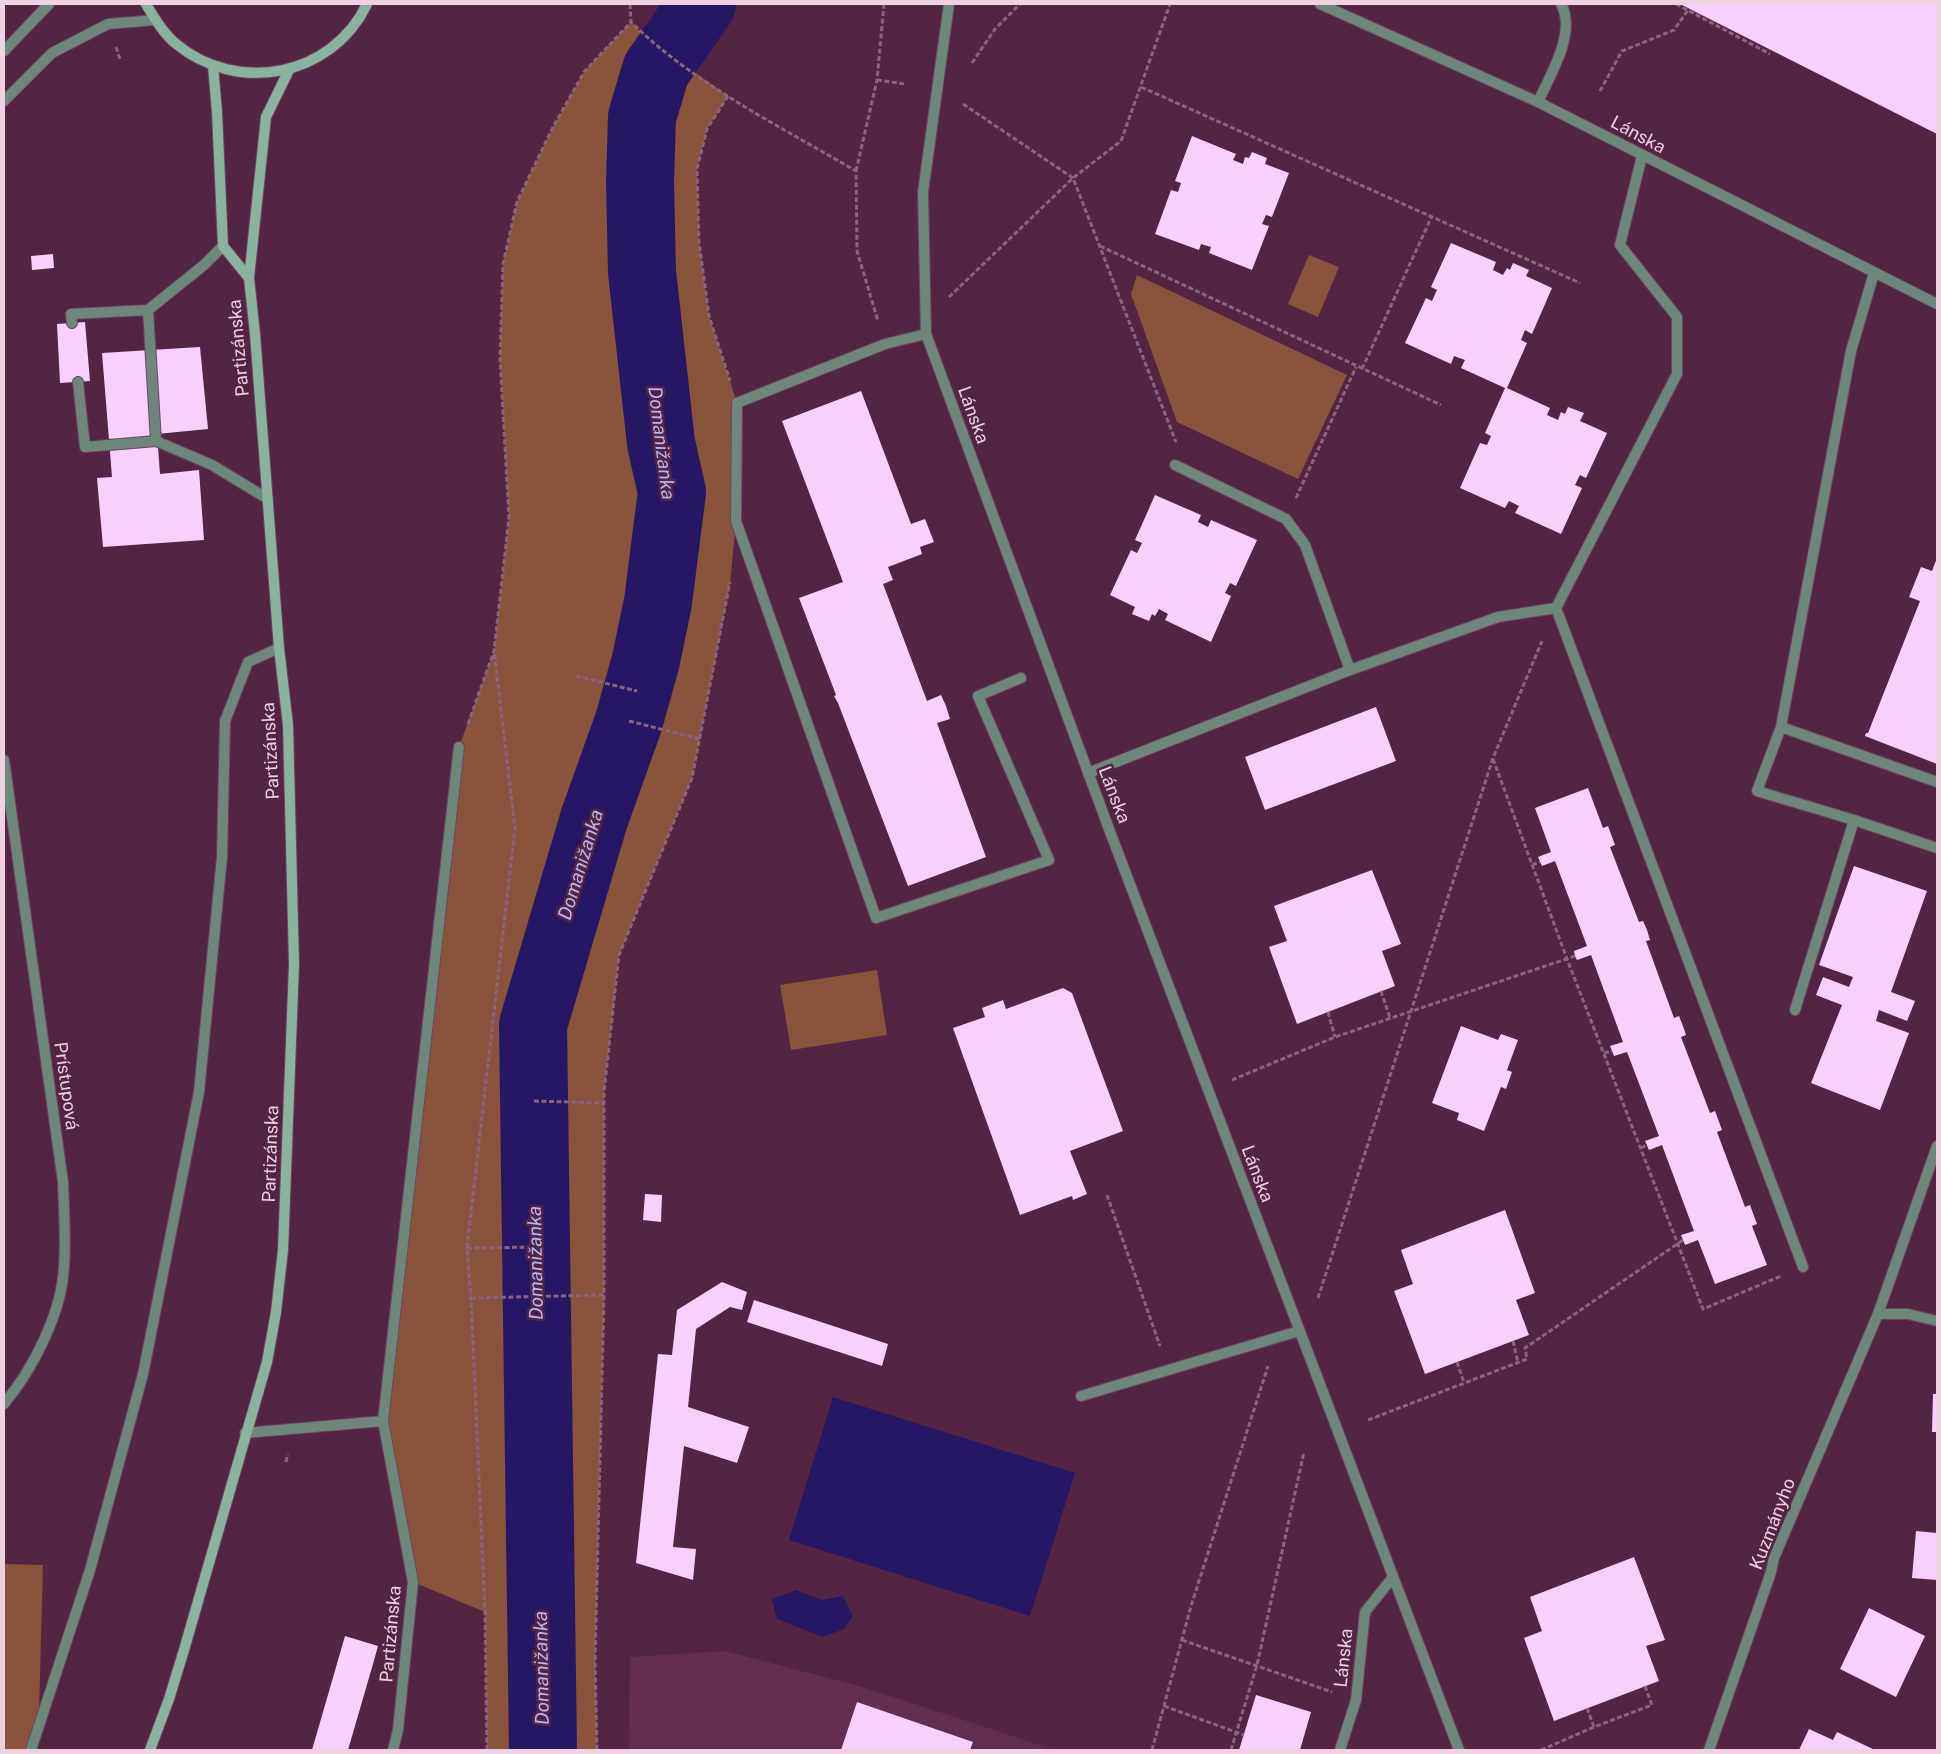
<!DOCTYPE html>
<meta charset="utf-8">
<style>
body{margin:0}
#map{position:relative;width:1941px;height:1754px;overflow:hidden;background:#532543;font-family:"Public Sans",sans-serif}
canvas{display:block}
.frame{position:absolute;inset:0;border:5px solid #efd1e2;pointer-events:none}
</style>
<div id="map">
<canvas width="1941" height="1754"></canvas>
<div class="frame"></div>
</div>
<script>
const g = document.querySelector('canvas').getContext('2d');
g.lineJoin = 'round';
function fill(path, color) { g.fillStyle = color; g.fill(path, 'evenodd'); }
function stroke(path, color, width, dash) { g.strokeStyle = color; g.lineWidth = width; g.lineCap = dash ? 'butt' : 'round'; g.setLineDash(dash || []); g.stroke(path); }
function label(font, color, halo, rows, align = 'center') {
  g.font = font + ' "Public Sans",sans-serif'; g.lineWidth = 5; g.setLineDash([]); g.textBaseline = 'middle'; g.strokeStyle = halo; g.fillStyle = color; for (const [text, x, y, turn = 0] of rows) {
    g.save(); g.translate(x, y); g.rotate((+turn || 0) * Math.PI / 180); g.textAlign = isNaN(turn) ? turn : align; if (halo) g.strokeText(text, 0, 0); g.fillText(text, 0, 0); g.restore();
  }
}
fill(new Path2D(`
 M 725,1651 L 863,1687 L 1055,1750 L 629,1750 L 630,1657 Z`), '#622d4f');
fill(new Path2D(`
 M 631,22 L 648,39 L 728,96 L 707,129 L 697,169 L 699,242 L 709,316 L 737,403 L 736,521 L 730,584 L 692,778 L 619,955 L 604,1092 L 604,1295 L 595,1661 L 597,1750 L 487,1750 L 485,1612 L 413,1582 L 383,1421 L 459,747 L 494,651 L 509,518 L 500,359 L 503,264 L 517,202 L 552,129 L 584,72 Z
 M 1309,255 L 1339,267 L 1318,317 L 1288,304 Z
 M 1137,275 L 1347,375 L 1298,479 L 1177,422 L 1131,294 Z
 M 877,970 L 887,1035 L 791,1050 L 780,985 Z
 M 4,1564 L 43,1565 L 38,1750 L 4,1750 Z`), '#8a533b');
fill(new Path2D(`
 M 833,1397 L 1075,1473 L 1030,1616 L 789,1540 Z
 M 796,1590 L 821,1600 L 843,1596 L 853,1616 L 844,1629 L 823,1637 L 777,1619 L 772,1599 Z`), '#251763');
stroke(new Path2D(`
 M 543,1750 L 533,1025 L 594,819 L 629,721 L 646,660 L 658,602 L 672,492 L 661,443 L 642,272 L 640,182 L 642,117 L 656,70 L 702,4`), '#251763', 68);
fill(new Path2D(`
 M 1680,4 L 1937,4 L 1937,134 L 1767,48 Z
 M 1192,136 L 1236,154 L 1233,160 L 1243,164 L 1245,157 L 1249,158 L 1252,152 L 1267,158 L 1265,164 L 1289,173 L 1272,217 L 1266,215 L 1262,224 L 1269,226 L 1252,270 L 1209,253 L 1211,247 L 1201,244 L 1199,250 L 1155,234 L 1171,190 L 1178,192 L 1181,183 L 1175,181 Z
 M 1451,243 L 1496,262 L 1493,270 L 1503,275 L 1507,268 L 1510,270 L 1513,263 L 1529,270 L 1526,276 L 1552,288 L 1532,334 L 1525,330 L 1521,340 L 1527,343 L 1507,388 L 1550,408 L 1547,415 L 1558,420 L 1561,412 L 1565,414 L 1568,407 L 1584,413 L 1580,421 L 1607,433 L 1586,478 L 1580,475 L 1575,485 L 1582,488 L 1561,534 L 1515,513 L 1519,506 L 1509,501 L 1505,508 L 1460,488 L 1480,443 L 1487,445 L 1491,436 L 1485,433 L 1505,388 L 1461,368 L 1465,360 L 1454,356 L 1451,364 L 1405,343 L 1426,298 L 1432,301 L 1437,290 L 1431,287 Z
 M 53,254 L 54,268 L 32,270 L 31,256 Z
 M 85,322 L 90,381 L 60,383 L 57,324 Z
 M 200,347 L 208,429 L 157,434 L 160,474 L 199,470 L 204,540 L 103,547 L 97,478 L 112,477 L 102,353 Z
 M 861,391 L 911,524 L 925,519 L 934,542 L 920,547 L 922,554 L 888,567 L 893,580 L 883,584 L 927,701 L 941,695 L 946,706 L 950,719 L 937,723 L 986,857 L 908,886 L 838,703 L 834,696 L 836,695 L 799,598 L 843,582 L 782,421 Z
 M 1155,495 L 1201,515 L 1198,522 L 1208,527 L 1211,520 L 1257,540 L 1236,586 L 1230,583 L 1225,593 L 1231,596 L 1211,642 L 1165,620 L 1168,614 L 1159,609 L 1155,616 L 1152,614 L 1149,621 L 1132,614 L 1135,607 L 1110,595 L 1131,550 L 1137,553 L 1142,543 L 1135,540 Z
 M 1937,558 L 1937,764 L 1865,736 L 1866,733 L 1868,733 L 1920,601 L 1909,597 L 1921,567 L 1932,571 Z
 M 1376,707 L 1396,761 L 1265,810 L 1245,757 Z
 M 1588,788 L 1603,828 L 1608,826 L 1615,845 L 1610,847 L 1639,922 L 1643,921 L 1647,930 L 1650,940 L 1646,941 L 1674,1018 L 1679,1016 L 1683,1026 L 1686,1035 L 1681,1037 L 1710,1113 L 1715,1111 L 1722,1130 L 1717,1132 L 1745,1207 L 1750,1205 L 1757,1224 L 1752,1226 L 1767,1265 L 1715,1284 L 1698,1240 L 1685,1245 L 1681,1235 L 1694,1231 L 1662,1145 L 1649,1150 L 1645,1141 L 1659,1136 L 1627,1052 L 1614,1056 L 1610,1046 L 1623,1042 L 1591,955 L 1577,960 L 1575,956 L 1574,951 L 1587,946 L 1555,861 L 1542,866 L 1538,857 L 1551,852 L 1535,808 Z
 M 1854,866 L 1927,891 L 1891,992 L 1915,1001 L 1907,1021 L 1879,1010 L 1876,1021 L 1909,1033 L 1880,1110 L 1811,1083 L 1842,1005 L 1816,995 L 1823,977 L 1849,987 L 1853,977 L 1819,965 Z
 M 1372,870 L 1401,944 L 1382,951 L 1395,986 L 1297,1024 L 1269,947 L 1287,941 L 1274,906 Z
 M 1063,988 L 1072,993 L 1123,1131 L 1070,1151 L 1087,1194 L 1073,1200 L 1072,1196 L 1020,1215 L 953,1028 L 985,1017 L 982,1008 L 1003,1000 L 1006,1009 Z
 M 1461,1026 L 1498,1040 L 1501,1034 L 1518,1040 L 1507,1070 L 1512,1072 L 1506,1089 L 1501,1087 L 1484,1131 L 1457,1120 L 1459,1113 L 1432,1103 Z
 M 645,1194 L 662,1195 L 661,1222 L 643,1220 Z
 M 1505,1210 L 1535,1293 L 1516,1300 L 1529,1335 L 1425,1374 L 1394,1291 L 1413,1284 L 1401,1250 Z
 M 722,1282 L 747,1292 L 742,1310 L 730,1307 L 696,1329 L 688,1407 L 749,1427 L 737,1463 L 684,1446 L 673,1547 L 696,1549 L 693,1580 L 636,1563 L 658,1354 L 672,1355 L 677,1310 Z
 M 754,1300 L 888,1344 L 882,1366 L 747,1322 Z
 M 1933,1394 L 1937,1394 L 1937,1432 L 1932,1432 Z
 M 1916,1531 L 1937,1533 L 1937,1580 L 1912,1578 Z
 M 1634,1557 L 1665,1640 L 1646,1646 L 1659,1681 L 1554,1721 L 1524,1638 L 1542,1631 L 1530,1597 Z
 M 1869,1608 L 1925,1636 L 1896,1697 L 1840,1669 Z
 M 345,1636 L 378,1646 L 373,1664 L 348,1750 L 312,1750 Z
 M 1256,1695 L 1311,1712 L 1300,1750 L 1239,1750 Z
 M 857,1702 L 973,1742 L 970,1750 L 841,1750 Z
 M 1809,1729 L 1833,1740 L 1837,1732 L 1875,1750 L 1799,1750 Z`), '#f9cffd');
const service = new Path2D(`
 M 1538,102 C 1550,75 1577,33 1561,4
 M 223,246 L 204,265 L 148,310 L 156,441 L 212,465 L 268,499
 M 72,323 L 71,314 L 148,310
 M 926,334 L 885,344 L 737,403 L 736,521 L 876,918 L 1049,860 L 978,696 L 1021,678
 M 78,382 L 85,447 L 156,441
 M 1175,465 L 1286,519 L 1305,545 L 1350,670
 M 1556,608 L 1677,374 L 1677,317 L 1620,245 L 1642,156
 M 1781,727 L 1937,782
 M 1088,773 L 1350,670 L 1498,617 L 1556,608 L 1803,1267
 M 1854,820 L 1937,848
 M 1795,1010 L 1854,820 L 1757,791 L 1781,727 L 1851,351 L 1874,273
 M 1878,1314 L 1908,1314 L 1937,1321
 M 1081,1396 L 1299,1331
 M 31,1750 L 90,1570 L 143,1374 L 199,1092 L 222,857 L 225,721 L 248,662 L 279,648`);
const minor = new Path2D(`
 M 949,4 L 923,192 L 926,334 L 1109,829 L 1459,1750
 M 1320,4 L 1538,102 L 1937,304
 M 4,51 L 49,4
 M 4,101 L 52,53 L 108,24 L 155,20
 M 4,760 L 63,1182 C 64,1210 66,1239 64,1266 C 62,1313 33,1369 4,1404
 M 383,1421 L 459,747
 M 245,1433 L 383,1421 L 413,1582 L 398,1730 L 393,1750
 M 1340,1750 L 1356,1700 L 1365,1612 L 1393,1577
 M 1709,1750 L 1771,1572 L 1774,1558 L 1878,1314 L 1937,1146`);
const secondary = new Path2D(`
 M 146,4 C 154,18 163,33 175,43 C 237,95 332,77 367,4
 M 213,66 L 217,112 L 223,246 L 249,278
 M 150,1750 L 169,1699 L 184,1650 L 267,1362 L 276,1312 L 283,1250 L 294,964 L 288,725 L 279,648 L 255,334 L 249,278 L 266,117 L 289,70`);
stroke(service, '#6f4460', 12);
stroke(minor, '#6f4460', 12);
stroke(secondary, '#6f4460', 12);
stroke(new Path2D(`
 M 630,4 L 631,22 C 694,84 781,127 856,171 L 857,251 L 878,321
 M 1676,4 L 1770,54
 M 116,47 L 120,59
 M 972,63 L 995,29 L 1020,4
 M 877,80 L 905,84
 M 1141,87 L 1580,283
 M 1600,91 L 1622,51 L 1674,30 L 1688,10
 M 728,96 L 707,129 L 697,169 L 699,242 L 709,316 L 730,381
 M 963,104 L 1073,178 L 1176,442
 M 856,171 L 877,80 L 884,4
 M 1100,246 L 1441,405
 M 949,297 L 1073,178 L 1121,141 L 1170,4
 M 1362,369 L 1431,218
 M 1296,498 L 1356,367
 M 576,676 L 637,691
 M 629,721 L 700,739
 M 468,724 L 494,651 L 509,517 L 500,359 L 503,264 L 517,202 L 552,129 L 584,72 L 631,22
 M 1493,759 L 1567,959 L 1703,1309 L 1781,1276
 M 1532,865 L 1540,862
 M 1381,991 L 1390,1018
 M 1328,1012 L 1335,1037
 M 1604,1053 L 1612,1051
 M 1232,1080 L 1335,1037 L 1575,956
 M 534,1101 L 604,1103
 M 1641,1148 L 1647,1145
 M 1107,1195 L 1160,1346
 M 467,1248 L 536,1247
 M 471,1298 L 604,1295
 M 1318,1298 L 1493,758 L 1542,641
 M 1513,1341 L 1518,1363
 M 1457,1362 L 1464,1383
 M 1368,1420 L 1527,1359 L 1525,1348 L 1683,1240
 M 286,1462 L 288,1454
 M 1182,1640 L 1332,1692
 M 1164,1706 L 1244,1735
 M 1587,1708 L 1594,1727
 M 487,1750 L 485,1612 L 471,1298 L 467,1248 L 515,828 L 494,651
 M 597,1750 L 595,1661 L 604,1295 L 604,1092 L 619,955 L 692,778 L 730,582
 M 1152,1750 L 1191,1606 L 1268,1366
 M 1231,1750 L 1257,1665 L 1304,1452
 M 1541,1750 L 1594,1727 L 1652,1705 L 1645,1686`), '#8b637c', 3, [5, 2.5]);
stroke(service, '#6d877a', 10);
stroke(minor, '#6d877a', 10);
stroke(secondary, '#8ab39f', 10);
label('18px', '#efd1e2', '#532543', [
 ["Lánska",1638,135,28],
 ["Partizánska",239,348,-95],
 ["Lánska",973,415,70],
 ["Partizánska",271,751,-93],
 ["Lánska",1114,795,69],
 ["Prístupová",66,1086,82],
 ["Partizánska",271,1154,-88],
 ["Lánska",1257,1174,69],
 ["Kuzmányho",1773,1524,-69],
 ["Partizánska",391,1634,-85],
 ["Lánska",1344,1658,-84]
]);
label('italic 19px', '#b7b8fa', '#532543', [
 ["Domanižanka",661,443,83],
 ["Domanižanka",581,865,-73],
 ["Domanižanka",536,1263,-91],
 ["Domanižanka",542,1668,-91]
]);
</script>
